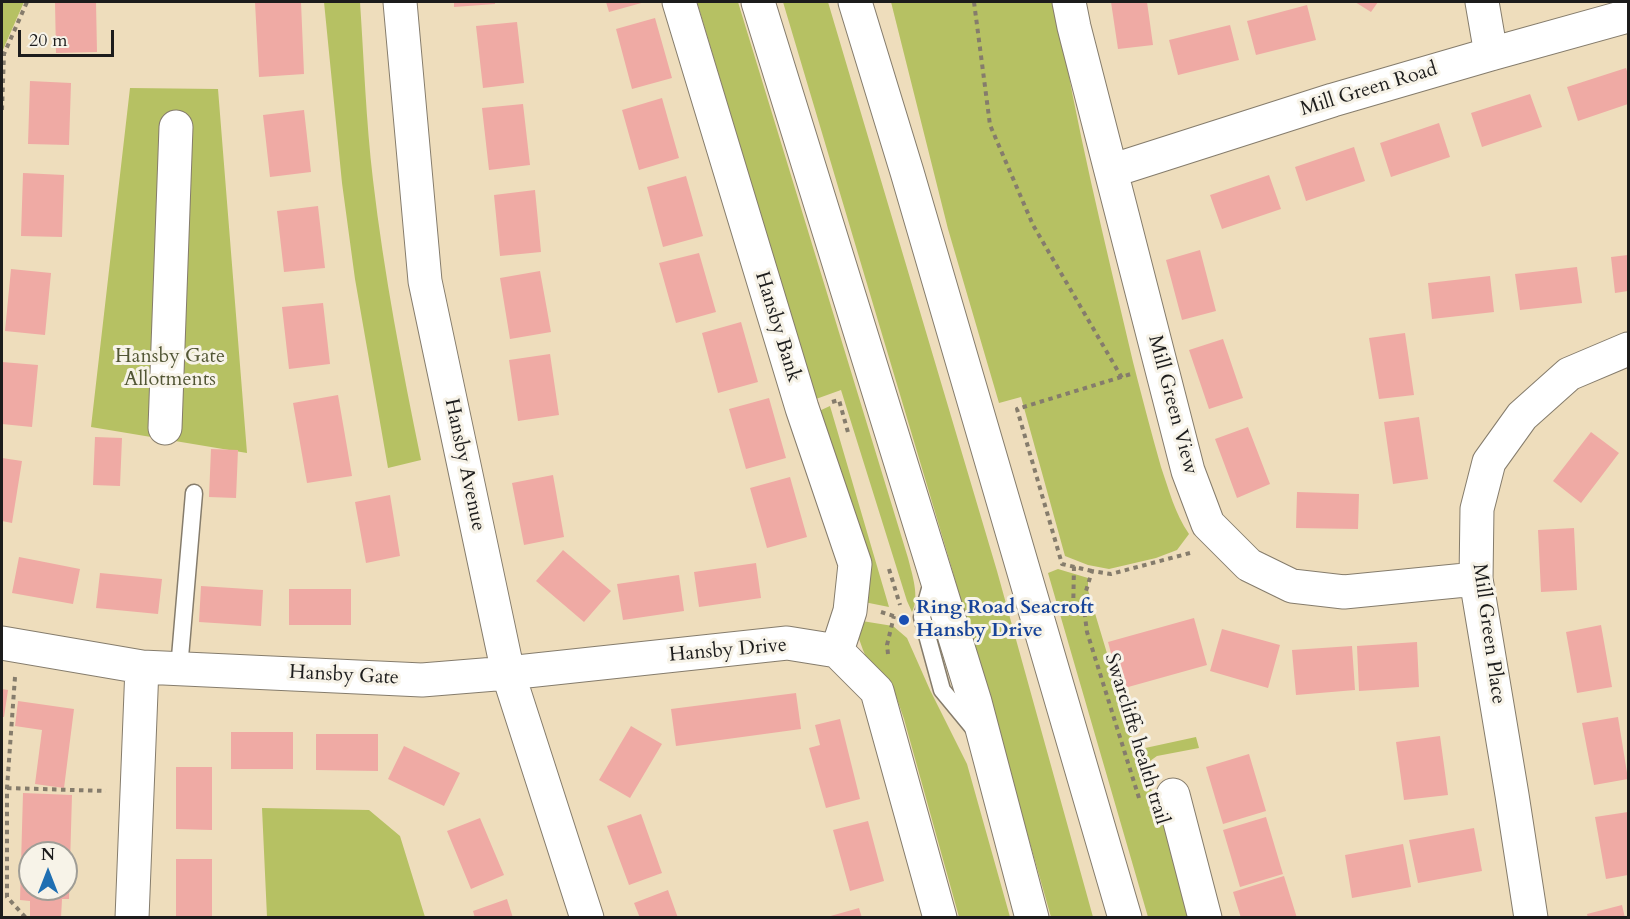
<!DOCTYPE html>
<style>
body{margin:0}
#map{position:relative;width:1630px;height:919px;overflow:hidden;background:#eeddbc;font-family:Cardo,serif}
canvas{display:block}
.frame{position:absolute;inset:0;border:3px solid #1c1c1c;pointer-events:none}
.north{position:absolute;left:18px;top:841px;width:60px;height:60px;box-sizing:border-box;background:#f7f3e8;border:2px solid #9f9d96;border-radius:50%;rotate:0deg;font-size:16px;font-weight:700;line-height:24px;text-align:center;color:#1c1c1c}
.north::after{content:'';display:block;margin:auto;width:21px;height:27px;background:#1f6fb2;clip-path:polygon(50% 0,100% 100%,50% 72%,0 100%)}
.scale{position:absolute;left:18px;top:30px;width:96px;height:27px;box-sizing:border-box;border:3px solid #1c1c1c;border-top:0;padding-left:8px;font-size:18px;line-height:21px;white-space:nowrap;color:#1c1c1c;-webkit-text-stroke:4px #f7f3e8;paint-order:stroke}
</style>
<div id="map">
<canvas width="1630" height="919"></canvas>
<div class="frame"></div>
<div class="north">N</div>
<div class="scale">20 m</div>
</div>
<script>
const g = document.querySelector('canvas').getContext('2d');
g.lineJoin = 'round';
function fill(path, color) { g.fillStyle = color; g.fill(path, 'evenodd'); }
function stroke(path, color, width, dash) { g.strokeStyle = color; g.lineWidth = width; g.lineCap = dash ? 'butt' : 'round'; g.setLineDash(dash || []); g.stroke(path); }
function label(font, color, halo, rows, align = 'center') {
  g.font = font + ' Cardo,serif'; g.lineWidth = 6; g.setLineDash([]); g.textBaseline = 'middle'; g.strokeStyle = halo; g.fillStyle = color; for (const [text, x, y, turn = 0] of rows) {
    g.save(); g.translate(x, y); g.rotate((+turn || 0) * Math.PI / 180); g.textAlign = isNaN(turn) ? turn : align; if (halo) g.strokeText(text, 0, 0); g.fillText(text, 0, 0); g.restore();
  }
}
fill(new Path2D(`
 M 2,2 L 24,2 L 2,52 Z
 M 324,2 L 360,2 C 364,61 366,121 373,180 C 384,274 402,367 421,460 L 388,468 L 355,279 L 342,183 Z
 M 697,2 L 738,2 L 908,558 C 912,574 920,597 912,612 L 907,601 L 841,390 L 816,399 Z
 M 783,2 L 828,2 L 997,571 L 1093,917 L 1051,917 L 952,569 Z
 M 891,2 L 1056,2 C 1075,123 1105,242 1133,362 C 1142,397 1151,432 1161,467 C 1169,490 1175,514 1189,534 L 1177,550 L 1156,558 L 1109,569 L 1088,565 L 1065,556 L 1021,397 L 999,403 L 948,229 Z
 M 130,88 L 218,89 L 247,453 L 91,427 Z
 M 830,406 L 889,607 L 864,602 L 819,411 Z
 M 1058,569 L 1088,578 L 1088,590 L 1136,750 L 1196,737 L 1199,748 L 1157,756 L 1143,766 L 1175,855 L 1193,917 L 1148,917 L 1048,573 Z
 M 862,621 L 893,626 L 907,638 L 930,690 L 967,764 L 1010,917 L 959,917 L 904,719 L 896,696 L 869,664 L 863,650 L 858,636 Z
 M 262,808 L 369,810 L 400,836 L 425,917 L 267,917 Z`), '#b6c163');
fill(new Path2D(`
 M 55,2 L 96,2 L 97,52 L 56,53 Z
 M 255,2 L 301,2 L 304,74 L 259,77 Z
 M 454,2 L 495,2 L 495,4 L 454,7 Z
 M 606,2 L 645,2 L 609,12 Z
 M 1111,2 L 1147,2 L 1153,45 L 1118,49 Z
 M 1355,2 L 1378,2 L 1371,12 Z
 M 1307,5 L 1316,40 L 1256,55 L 1247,21 Z
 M 655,18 L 672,78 L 632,89 L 616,29 Z
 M 517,22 L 524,83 L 483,88 L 476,26 Z
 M 1230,25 L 1239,60 L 1178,75 L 1169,40 Z
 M 1626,68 L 1628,74 L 1628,104 L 1578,121 L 1567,87 Z
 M 30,81 L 71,83 L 69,145 L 28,144 Z
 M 1530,94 L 1542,127 L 1482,147 L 1471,113 Z
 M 662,98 L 679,158 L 639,170 L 622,110 Z
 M 523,104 L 530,165 L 489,170 L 482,108 Z
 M 304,110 L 311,172 L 270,177 L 263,115 Z
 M 1439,123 L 1450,157 L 1391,177 L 1380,143 Z
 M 1354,147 L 1365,181 L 1306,201 L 1295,167 Z
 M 23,173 L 64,175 L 62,237 L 21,236 Z
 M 1269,175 L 1281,209 L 1222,229 L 1210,195 Z
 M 686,176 L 703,236 L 663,247 L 647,187 Z
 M 535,190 L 541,252 L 500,256 L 494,195 Z
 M 318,206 L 325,268 L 284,272 L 277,211 Z
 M 1200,250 L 1216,311 L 1182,320 L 1166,260 Z
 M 699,253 L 716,312 L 676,323 L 659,263 Z
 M 1628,255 L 1628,291 L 1615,293 L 1611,257 Z
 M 1577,267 L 1582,303 L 1520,310 L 1515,274 Z
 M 11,269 L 51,273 L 45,335 L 5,331 Z
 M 540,271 L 551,332 L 510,339 L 500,278 Z
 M 1490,276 L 1494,312 L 1432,319 L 1428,283 Z
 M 323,303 L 330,364 L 289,369 L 282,307 Z
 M 741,322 L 758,382 L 718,393 L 702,333 Z
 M 1405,333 L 1414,395 L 1379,399 L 1369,338 Z
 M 1223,339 L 1243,398 L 1209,409 L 1189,350 Z
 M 550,354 L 559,415 L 518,421 L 509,360 Z
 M 2,362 L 38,365 L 32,427 L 2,424 Z
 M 338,395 L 352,476 L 307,483 L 293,403 Z
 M 769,398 L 786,458 L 746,469 L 729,409 Z
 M 1419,417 L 1428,479 L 1393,484 L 1384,422 Z
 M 1248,427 L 1270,484 L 1237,498 L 1215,439 Z
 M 1591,432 L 1619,453 L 1581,503 L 1553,481 Z
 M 95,437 L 122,438 L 120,486 L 93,485 Z
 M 211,449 L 238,450 L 236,498 L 209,497 Z
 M 2,458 L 22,461 L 12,523 L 2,521 Z
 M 553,475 L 564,537 L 524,545 L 512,483 Z
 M 790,477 L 807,537 L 767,548 L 750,488 Z
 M 1297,492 L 1359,494 L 1358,529 L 1296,528 Z
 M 390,495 L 400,556 L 366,563 L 355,502 Z
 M 1574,528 L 1577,590 L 1541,592 L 1538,530 Z
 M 563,550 L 611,591 L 584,622 L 536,581 Z
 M 19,557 L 80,569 L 73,604 L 12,593 Z
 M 756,563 L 761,598 L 699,607 L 694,572 Z
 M 100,573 L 162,579 L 158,614 L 96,608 Z
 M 679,575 L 684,611 L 623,620 L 617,584 Z
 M 201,586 L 263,590 L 261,626 L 199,622 Z
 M 289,589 L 351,589 L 351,625 L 289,625 Z
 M 1194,618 L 1207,665 L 1121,689 L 1108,642 Z
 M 1601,625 L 1612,687 L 1577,693 L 1566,632 Z
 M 1222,629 L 1280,645 L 1268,688 L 1210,671 Z
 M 1417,642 L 1419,687 L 1359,691 L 1357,646 Z
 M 1352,646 L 1355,690 L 1296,695 L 1292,650 Z
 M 2,689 L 8,690 L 4,717 L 2,717 Z
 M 796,693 L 801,729 L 676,746 L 671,709 Z
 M 18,701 L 74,709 L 64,788 L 35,784 L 42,730 L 15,726 Z
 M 1618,717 L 1628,779 L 1594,785 L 1582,723 Z
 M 840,719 L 860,799 L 826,808 L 809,748 L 820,745 L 815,725 Z
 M 631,726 L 662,744 L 630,798 L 599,780 Z
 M 231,732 L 293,732 L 293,769 L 231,769 Z
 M 316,734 L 378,734 L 378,771 L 316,770 Z
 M 1440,736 L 1448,795 L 1404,800 L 1396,742 Z
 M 404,746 L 460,773 L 444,806 L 388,779 Z
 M 1249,754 L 1266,811 L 1223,824 L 1206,767 Z
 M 176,767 L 212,767 L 212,830 L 176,829 Z
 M 23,793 L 72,795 L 69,899 L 62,899 L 61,918 L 30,918 L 30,901 L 20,900 ZM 30,853 L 66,853 L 66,889 L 30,889 Z
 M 1628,812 L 1628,875 L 1606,879 L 1595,817 Z
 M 641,814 L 662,873 L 629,885 L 607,826 Z
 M 1266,817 L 1283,874 L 1240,887 L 1223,830 Z
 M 480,818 L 504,875 L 471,889 L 447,831 Z
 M 868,821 L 884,881 L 850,891 L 833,830 Z
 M 1474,828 L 1482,871 L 1418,883 L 1409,840 Z
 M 1403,844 L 1411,887 L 1352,898 L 1345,855 Z
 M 176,859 L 212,859 L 212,918 L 176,918 Z
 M 1284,876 L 1297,918 L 1241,918 L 1233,892 Z
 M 668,890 L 678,918 L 640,918 L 634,903 Z
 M 507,899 L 513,918 L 475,918 L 473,911 Z
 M 1622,905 L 1625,918 L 1588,918 L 1587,914 Z
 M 859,908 L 862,918 L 827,918 L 827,917 Z`), '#efaaa4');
const lane = new Path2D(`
 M 932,582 L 922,617 L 942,690 L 975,730
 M 179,669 L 194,493`);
const street = new Path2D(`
 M 400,2 L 425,281 L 508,673 L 587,918
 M 679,2 L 802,408 L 855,564 L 850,611 L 837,651
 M 1069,2 L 1074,27 L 1188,471 L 1208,524 L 1249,565 L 1292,586 L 1344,592 L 1476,579
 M 1482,2 L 1491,54
 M 1111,171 L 1333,100 L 1491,54 L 1628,16
 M 165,428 L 176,127
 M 2,643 L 142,667 L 422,680 L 508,673 L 787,643 L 837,651 L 877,691 L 940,918
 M 1173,795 L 1205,918
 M 132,918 L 142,667
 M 1531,918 L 1512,795 L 1476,579 L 1477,509 L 1489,462 L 1522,416 L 1569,374 L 1628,349`);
const highway = new Path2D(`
 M 758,2 L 975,702 L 1032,918
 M 855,2 L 907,172 L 1125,918`);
stroke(lane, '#857c6c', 19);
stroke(street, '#857c6c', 35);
stroke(highway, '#857c6c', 35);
stroke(new Path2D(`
 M 974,2 L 990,125 L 1033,225 L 1122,378
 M 2,110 L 4,54 L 27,2
 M 832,402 L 839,400 L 849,436
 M 889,569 L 900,605
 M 1092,571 L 1062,564 L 1017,409 L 1131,374
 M 881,612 L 900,618
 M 1073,616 L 1074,566
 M 888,654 L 887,645 L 894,616
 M 15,677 L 7,788 L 7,897 L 26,918
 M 7,788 L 106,791
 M 1139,798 L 1087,632 L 1083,601 L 1092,571 L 1111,574 L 1190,553`), '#857c6c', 4, [4.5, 4.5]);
stroke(lane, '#fff', 16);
stroke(street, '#fff', 33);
stroke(highway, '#fff', 33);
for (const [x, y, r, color] of [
 [904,620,6,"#1a4fb4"]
]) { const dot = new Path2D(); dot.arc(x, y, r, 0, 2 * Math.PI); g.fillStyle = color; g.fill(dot); stroke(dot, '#f7f3e8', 2); }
label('20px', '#1c1c1c', '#f7f3e8', [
 ["Mill Green Road",1369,90,-17],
 ["Hansby Bank",777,327,73],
 ["Mill Green View",1172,405,75],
 ["Hansby Avenue",464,465,78],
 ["Mill Green Place",1488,634,82],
 ["Hansby Drive",728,651,-5],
 ["Hansby Gate",344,676,3],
 ["Swarcliffe health trail",1136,739,73]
]);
label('20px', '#525635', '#f7f3e8', [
 ["Hansby Gate",170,357],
 ["Allotments",170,380]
]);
label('bold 20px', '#164399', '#f7f3e8', [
 ["Ring Road Seacroft",916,608],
 ["Hansby Drive",916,631]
], 'left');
</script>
